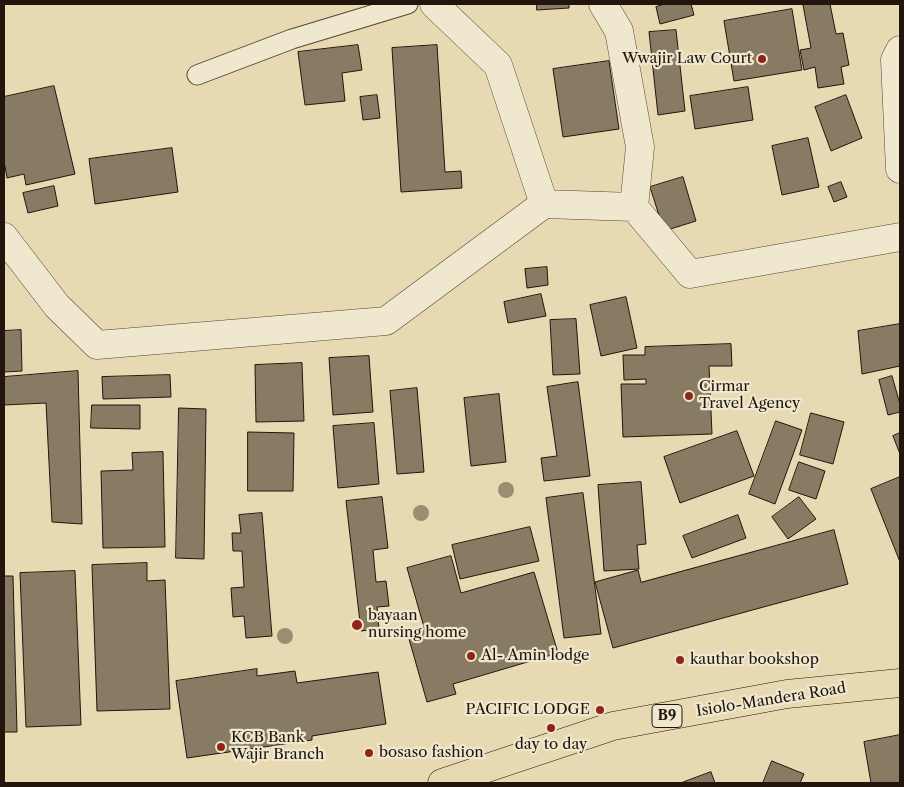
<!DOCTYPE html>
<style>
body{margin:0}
#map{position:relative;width:904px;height:787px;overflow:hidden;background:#e7dab3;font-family:"Libre Caslon Text",serif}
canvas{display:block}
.frame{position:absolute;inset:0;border:5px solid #22150d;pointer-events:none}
</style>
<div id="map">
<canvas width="904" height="787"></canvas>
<div class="frame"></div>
</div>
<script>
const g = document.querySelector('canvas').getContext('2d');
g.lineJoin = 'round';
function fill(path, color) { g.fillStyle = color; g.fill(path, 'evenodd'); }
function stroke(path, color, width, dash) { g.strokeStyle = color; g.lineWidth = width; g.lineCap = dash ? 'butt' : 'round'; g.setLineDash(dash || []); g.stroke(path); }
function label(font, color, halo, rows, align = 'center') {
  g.font = font + ' "Libre Caslon Text",serif'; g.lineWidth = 4.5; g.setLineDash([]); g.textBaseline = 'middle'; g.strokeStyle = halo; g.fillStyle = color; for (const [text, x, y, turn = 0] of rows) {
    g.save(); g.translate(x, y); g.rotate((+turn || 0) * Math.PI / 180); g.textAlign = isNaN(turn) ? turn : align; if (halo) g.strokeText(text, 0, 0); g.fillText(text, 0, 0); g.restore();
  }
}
const building = new Path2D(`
 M 537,4 L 569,4 L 569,8 L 537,10 Z
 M 665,4 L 691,4 L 694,15 L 660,24 L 656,7 Z
 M 810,4 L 830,4 L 836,34 L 843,33 L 849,65 L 841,67 L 844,84 L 818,88 L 815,67 L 804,70 L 800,50 L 811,48 L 803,5 Z
 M 792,9 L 802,70 L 734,81 L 724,21 Z
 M 676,30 L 685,111 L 658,115 L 649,32 Z
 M 358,45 L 362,70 L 342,73 L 345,101 L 305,105 L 298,52 Z
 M 437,45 L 445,172 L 461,171 L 462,188 L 401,192 L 392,48 Z
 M 609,61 L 619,129 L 563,137 L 553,69 Z
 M 54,86 L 75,174 L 26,185 L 24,174 L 7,178 L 4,161 L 4,97 Z
 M 748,87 L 753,120 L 695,129 L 690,96 Z
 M 377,95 L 380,118 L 363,120 L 360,97 Z
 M 846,95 L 862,138 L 831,151 L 815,107 Z
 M 808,138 L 819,187 L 782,195 L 772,146 Z
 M 172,148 L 178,192 L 95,204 L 89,159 Z
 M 683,177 L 696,221 L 664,231 L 650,187 Z
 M 841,182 L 847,197 L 834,202 L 828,187 Z
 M 54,186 L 58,206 L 28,213 L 23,193 Z
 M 547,267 L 548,285 L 527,288 L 525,269 Z
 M 541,294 L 546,316 L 508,323 L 504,302 Z
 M 626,297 L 637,348 L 601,356 L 590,305 Z
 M 576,319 L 580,374 L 553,375 L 550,320 Z
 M 900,324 L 900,366 L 862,374 L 858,331 Z
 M 21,330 L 22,371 L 4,372 L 4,331 Z
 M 731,344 L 732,366 L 709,366 L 712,434 L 623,437 L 621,384 L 646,384 L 646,379 L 624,380 L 623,355 L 645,355 L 645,347 Z
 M 369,356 L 373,412 L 333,415 L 329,358 Z
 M 302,363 L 304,421 L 256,422 L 255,365 Z
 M 78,371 L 82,524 L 52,522 L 46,403 L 4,405 L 4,377 Z
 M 170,375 L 171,397 L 103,399 L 102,377 Z
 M 892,376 L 900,404 L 900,412 L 888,415 L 879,380 Z
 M 578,382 L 590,476 L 544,481 L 541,458 L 557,456 L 547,387 Z
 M 417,388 L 424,472 L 397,474 L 390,391 Z
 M 499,394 L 506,462 L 471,466 L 464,398 Z
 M 92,405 L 140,405 L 140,429 L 91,428 Z
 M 179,408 L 206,409 L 204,559 L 176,558 Z
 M 811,413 L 844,422 L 833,464 L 800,455 Z
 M 776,421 L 802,430 L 775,504 L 749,494 Z
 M 374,423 L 379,484 L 338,488 L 333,426 Z
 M 737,431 L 754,476 L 680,503 L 664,457 Z
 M 248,432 L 294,433 L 293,491 L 248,491 Z
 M 900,433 L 900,454 L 893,436 Z
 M 163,452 L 165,547 L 103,548 L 101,471 L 133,470 L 132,453 Z
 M 799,462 L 825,471 L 816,499 L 789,490 Z
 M 900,477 L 900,562 L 871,489 Z
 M 641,482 L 646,544 L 637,545 L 639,569 L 604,571 L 598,485 Z
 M 583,493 L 601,634 L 564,638 L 546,498 Z
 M 382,497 L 388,548 L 373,550 L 376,582 L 386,581 L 389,606 L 377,607 L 379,629 L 361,631 L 346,501 Z
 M 799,497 L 816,519 L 788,539 L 772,517 Z
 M 262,513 L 272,636 L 246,638 L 244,616 L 233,617 L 231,588 L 244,587 L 242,551 L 233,551 L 232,533 L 241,533 L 239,515 Z
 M 738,515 L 746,538 L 692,558 L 683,536 Z
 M 530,527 L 539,561 L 460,579 L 452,545 Z
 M 834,530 L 848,584 L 613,648 L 595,582 L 638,570 L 641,582 Z
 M 451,556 L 461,593 L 534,572 L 558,653 L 453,684 L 456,694 L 427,702 L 407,632 L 424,627 L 407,568 Z
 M 147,563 L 147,581 L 165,580 L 170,709 L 97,711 L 92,565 Z
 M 75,571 L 81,725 L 26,727 L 20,573 Z
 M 4,576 L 13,576 L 17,732 L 4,732 Z
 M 257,669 L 257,676 L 295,671 L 297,683 L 378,672 L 386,724 L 312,736 L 312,740 L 187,758 L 176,681 Z
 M 900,735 L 900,783 L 871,783 L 864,742 Z
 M 772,761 L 804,774 L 800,783 L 763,783 Z
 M 711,772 L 715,783 L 681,783 Z`);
fill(building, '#887b63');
stroke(building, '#22150d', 1);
const service = new Path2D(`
 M 197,75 L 292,39 L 408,4`);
const minor = new Path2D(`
 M 434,4 L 498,65 L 544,204
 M 603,4 L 619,31 L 640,147 L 634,207
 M 900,50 L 895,60 L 900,169
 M 4,237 L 57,306 L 97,345 L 386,321 L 544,204 L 634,207 L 690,274 L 900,237`);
const trunk = new Path2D(`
 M 442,783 L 613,726 L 787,694 L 900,683`);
stroke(service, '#534636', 21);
stroke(minor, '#534636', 29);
stroke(trunk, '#22150d', 29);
stroke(service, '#efe7ce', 19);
stroke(minor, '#efe7ce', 28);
stroke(trunk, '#e7dab3', 28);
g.fillStyle = '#9a8d72';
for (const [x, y] of [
 [506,490],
 [421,513],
 [285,636]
]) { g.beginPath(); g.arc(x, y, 8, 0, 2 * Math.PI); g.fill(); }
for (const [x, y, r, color] of [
 [762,59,5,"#8f2418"],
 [689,396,5,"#8f2418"],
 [357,625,6,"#8f2418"],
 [471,656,5,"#8f2418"],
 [680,660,5,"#8f2418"],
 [600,710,5,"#8f2418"],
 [551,728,5,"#8f2418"],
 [221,747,5,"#8f2418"],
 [369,753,5,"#8f2418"]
]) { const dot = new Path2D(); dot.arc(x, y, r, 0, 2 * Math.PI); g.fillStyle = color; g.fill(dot); stroke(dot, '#efe7ce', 2); }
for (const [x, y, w] of [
 [667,716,30]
]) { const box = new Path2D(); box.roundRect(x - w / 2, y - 11.5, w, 23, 4); g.fillStyle = '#efe7ce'; g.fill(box); stroke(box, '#22150d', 1); }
label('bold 14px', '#22150d', null, [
 ["B9",667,716]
]);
label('15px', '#22150d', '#efe7ce', [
 ["Wwajir Law Court",752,59,"right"],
 ["Cirmar",699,387],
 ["Travel Agency",699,404],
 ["bayaan",368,616],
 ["nursing home",368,633],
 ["Al- Amin lodge",481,656],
 ["kauthar bookshop",690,660],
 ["PACIFIC LODGE",590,710,"right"],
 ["KCB Bank",231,738],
 ["Wajir Branch",231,755],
 ["day to day",551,745,"center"],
 ["bosaso fashion",379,753]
], 'left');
label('15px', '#22150d', '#efe7ce', [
 ["Isiolo-Mandera Road",771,700,-9]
]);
</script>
